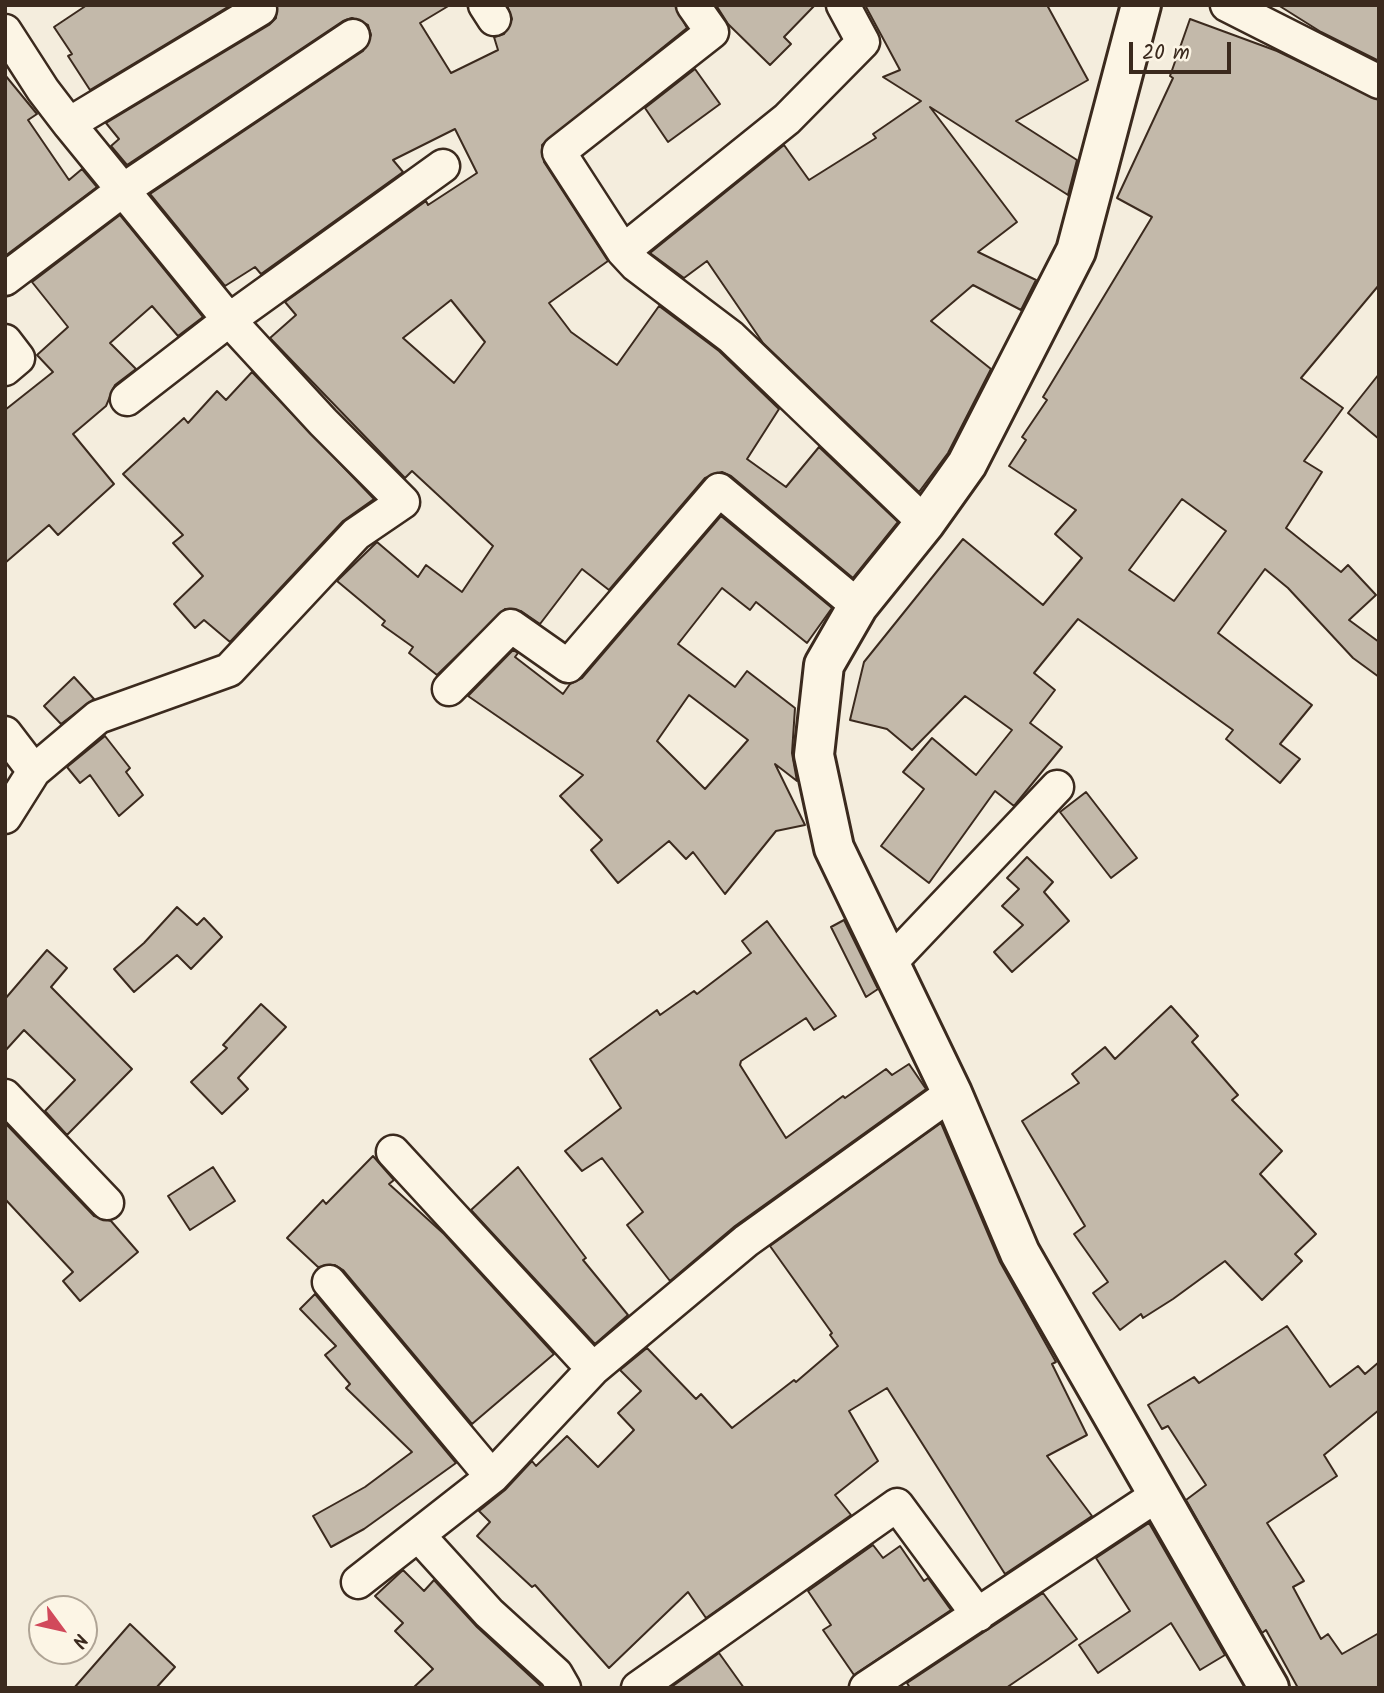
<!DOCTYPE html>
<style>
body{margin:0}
#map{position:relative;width:1384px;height:1693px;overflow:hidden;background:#f4eddd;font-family:Kalam,sans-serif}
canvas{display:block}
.frame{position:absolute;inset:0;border:7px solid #3b2a1e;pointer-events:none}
.north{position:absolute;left:28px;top:1595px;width:70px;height:70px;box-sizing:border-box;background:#fcf5e5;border:2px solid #afa495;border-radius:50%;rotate:123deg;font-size:19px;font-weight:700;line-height:28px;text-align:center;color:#3b2a1e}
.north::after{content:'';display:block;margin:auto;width:24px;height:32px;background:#d1495b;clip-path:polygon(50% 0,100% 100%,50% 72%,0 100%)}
.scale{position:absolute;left:1129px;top:42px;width:102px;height:32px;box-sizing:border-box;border:4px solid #3b2a1e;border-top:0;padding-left:9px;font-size:21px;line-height:24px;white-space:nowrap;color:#3b2a1e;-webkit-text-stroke:5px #fcf5e5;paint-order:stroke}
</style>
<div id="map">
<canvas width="1384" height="1693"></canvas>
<div class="frame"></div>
<div class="north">N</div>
<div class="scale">20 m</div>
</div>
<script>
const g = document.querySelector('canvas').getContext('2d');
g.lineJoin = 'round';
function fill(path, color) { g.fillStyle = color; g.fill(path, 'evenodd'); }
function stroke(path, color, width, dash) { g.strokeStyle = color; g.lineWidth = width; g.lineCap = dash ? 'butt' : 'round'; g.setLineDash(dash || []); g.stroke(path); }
const building = new Path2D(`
 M 87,5 L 231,5 L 90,90 L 68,56 L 72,54 L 54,27 Z
 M 277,5 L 450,5 L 420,23 L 451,73 L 498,50 L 494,37 L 504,34 L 512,19 L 507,5 L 675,5 L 687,28 L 542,145 L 544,162 L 608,261 L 549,303 L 571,332 L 617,365 L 659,306 L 719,351 L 779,409 L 747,459 L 786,487 L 819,447 L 898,522 L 853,578 L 731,476 L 722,472 L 705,478 L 609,590 L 582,569 L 540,624 L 521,611 L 505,609 L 437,675 L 409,653 L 413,647 L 382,625 L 385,621 L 337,581 L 377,542 L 418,577 L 426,565 L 462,592 L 493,546 L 412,471 L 405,478 L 270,338 L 296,315 L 285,302 L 426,201 L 428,205 L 477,173 L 455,129 L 393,160 L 403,172 L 261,274 L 255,267 L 225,286 L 150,194 L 363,51 L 371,35 L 368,25 L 352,18 L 343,21 L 127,165 L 111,146 L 119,139 L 106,123 L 269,25 L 276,18 ZM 451,300 L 485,342 L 454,383 L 403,338 Z
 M 716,5 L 815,5 L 784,37 L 791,44 L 770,65 L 728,24 Z
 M 865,5 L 1047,5 L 1088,80 L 1016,121 L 1077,160 L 1068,195 L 930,107 L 1017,222 L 978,252 L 1036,280 L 1021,310 L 973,285 L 931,321 L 991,369 L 948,453 L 919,492 L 763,343 L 707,261 L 684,278 L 650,253 L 784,145 L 809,180 L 876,138 L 873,134 L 921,101 L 883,77 L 900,70 Z
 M 1278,5 L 1379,5 L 1379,61 L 1321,32 Z
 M 1190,19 L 1277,51 L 1379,100 L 1379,285 L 1301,378 L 1343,408 L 1304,461 L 1322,472 L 1286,528 L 1341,572 L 1348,565 L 1376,595 L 1349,620 L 1379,642 L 1379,677 L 1353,658 L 1288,588 L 1265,569 L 1218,633 L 1312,705 L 1280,744 L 1300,759 L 1280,783 L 1226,739 L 1233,730 L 1078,619 L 1034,673 L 1055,690 L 1030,723 L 1062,747 L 1014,806 L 995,791 L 929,883 L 881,846 L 924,789 L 903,772 L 932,738 L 976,775 L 1012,730 L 965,696 L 912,750 L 887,729 L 850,720 L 864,662 L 963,539 L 1043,605 L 1082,558 L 1055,534 L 1076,510 L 1009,466 L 1026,440 L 1022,437 L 1047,400 L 1043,397 L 1152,217 L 1117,198 L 1173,78 L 1170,76 ZM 1182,499 L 1226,531 L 1174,601 L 1129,570 Z
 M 695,69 L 720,104 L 668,142 L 645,108 Z
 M 5,75 L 37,114 L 28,120 L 69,180 L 82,169 L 97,187 L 5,256 Z
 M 120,215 L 203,317 L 178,336 L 152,306 L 110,343 L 136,369 L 115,385 L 106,406 L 73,434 L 114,484 L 58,535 L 49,525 L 5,563 L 5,410 L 53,372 L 37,355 L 68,327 L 32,282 Z
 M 252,372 L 374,499 L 343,521 L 230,642 L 204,620 L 195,628 L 174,604 L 203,576 L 173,543 L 183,535 L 123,474 L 184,418 L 188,423 L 217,391 L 226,400 Z
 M 1379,374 L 1379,439 L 1348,413 Z
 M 721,516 L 832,608 L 807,643 L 756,602 L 750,610 L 722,588 L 678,644 L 735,687 L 747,671 L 795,708 L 792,753 L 797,781 L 775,764 L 805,825 L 776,831 L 725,894 L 693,852 L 686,859 L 669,841 L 618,883 L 591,850 L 602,840 L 560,796 L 583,775 L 468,696 L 513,650 L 518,653 L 515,657 L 563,694 L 570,684 L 582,678 ZM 689,695 L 748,740 L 705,789 L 657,741 Z
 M 74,677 L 94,699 L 61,724 L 44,706 Z
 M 105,736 L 130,768 L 126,772 L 143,795 L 119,816 L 90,775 L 80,783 L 67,767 Z
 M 1086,792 L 1137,858 L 1111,878 L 1060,812 Z
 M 1027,857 L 1053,882 L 1044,892 L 1069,921 L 1012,972 L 994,952 L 1023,925 L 1002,906 L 1019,889 L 1007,878 Z
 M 177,907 L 197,925 L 204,918 L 222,937 L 191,969 L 177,955 L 134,992 L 114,969 L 144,943 Z
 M 844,920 L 878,989 L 866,997 L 831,927 Z
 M 767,921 L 836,1016 L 814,1030 L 806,1018 L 741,1061 L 740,1065 L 786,1138 L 843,1096 L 845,1098 L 886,1069 L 892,1075 L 909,1064 L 926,1089 L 735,1226 L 670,1281 L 627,1225 L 643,1212 L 602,1158 L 582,1171 L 565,1151 L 621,1108 L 590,1059 L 657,1010 L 660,1015 L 694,991 L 697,994 L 751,953 L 742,941 Z
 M 47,950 L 67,968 L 51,987 L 132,1069 L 67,1135 L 45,1111 L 75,1080 L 24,1030 L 5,1051 L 5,999 Z
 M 261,1004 L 286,1027 L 238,1078 L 248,1089 L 222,1114 L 191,1082 L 227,1048 L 223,1045 Z
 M 1171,1006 L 1198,1036 L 1192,1042 L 1238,1095 L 1232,1100 L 1282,1151 L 1260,1174 L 1316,1234 L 1295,1254 L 1302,1261 L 1262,1300 L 1225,1261 L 1173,1299 L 1143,1318 L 1141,1314 L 1120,1330 L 1093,1293 L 1108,1282 L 1074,1234 L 1085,1226 L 1022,1121 L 1079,1083 L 1072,1074 L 1105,1047 L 1115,1059 Z
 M 5,1123 L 94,1216 L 111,1221 L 138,1252 L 80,1301 L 63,1281 L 73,1272 L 5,1199 Z
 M 941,1123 L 1000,1262 L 1056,1362 L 1052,1364 L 1087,1435 L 1047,1456 L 1092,1516 L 1005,1574 L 887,1388 L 849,1411 L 878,1461 L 835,1495 L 851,1515 L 706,1618 L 688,1592 L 609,1668 L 535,1585 L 532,1587 L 477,1536 L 490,1522 L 479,1511 L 505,1490 L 532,1461 L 536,1466 L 567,1436 L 598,1467 L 634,1430 L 618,1413 L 641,1391 L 620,1370 L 647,1348 L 696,1399 L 701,1394 L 732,1428 L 794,1380 L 796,1382 L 838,1346 L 830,1335 L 832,1333 L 770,1246 Z
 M 373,1156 L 394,1180 L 389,1184 L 444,1234 L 554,1354 L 472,1424 L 343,1270 L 335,1265 L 318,1267 L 287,1238 L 323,1200 L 326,1204 Z
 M 213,1167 L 235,1201 L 190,1230 L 168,1196 Z
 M 518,1167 L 586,1258 L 583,1260 L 628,1315 L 595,1344 L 471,1210 Z
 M 315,1294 L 456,1463 L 364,1529 L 331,1547 L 313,1516 L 365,1487 L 412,1452 L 346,1388 L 350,1384 L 325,1355 L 336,1346 L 300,1309 Z
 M 1287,1326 L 1330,1387 L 1358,1366 L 1365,1374 L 1379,1362 L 1379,1410 L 1324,1455 L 1337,1476 L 1267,1523 L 1304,1581 L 1293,1587 L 1321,1639 L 1328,1634 L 1342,1654 L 1379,1633 L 1379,1688 L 1298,1688 L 1266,1630 L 1262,1633 L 1186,1500 L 1206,1485 L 1168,1426 L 1162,1429 L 1148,1405 L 1194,1377 L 1199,1383 Z
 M 1149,1523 L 1225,1655 L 1200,1670 L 1171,1623 L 1098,1673 L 1079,1645 L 1130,1611 L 1096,1558 Z
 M 873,1545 L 883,1558 L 900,1546 L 924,1581 L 928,1578 L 951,1610 L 854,1675 L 823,1630 L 831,1625 L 808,1591 Z
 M 403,1570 L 424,1591 L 434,1580 L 477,1627 L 543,1688 L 413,1688 L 433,1669 L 395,1631 L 403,1623 L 375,1596 Z
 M 1043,1593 L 1077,1639 L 1047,1660 L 1006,1688 L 910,1688 L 907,1683 Z
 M 130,1624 L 175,1667 L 156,1688 L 74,1688 Z
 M 719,1653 L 744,1688 L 670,1688 Z`);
fill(building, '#c3b9aa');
stroke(building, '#3b2a1e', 2);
const minor = new Path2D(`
 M 485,5 L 494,19
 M 693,5 L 712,32 L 559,152 L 623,251 L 636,265 L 731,337 L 925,523
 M 1227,5 L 1379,82
 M 5,31 L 43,90 L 69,124 L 229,320 L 323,422 L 403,502 L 356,534 L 229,670 L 98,717 L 34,771
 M 69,124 L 260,9 L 258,5
 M 623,251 L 787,119 L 863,42 L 843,5
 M 5,279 L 123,190 L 353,36
 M 5,341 L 18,358 L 5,369
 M 127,399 L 229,320 L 443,166
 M 449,689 L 511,626 L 568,666 L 719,490 L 858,606
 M 5,733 L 34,771 L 5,817
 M 889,964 L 1057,787
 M 5,1096 L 107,1203
 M 393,1152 L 593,1369
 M 329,1282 L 492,1477
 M 419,1536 L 489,1613 L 556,1674 L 564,1688
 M 358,1582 L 492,1477 L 593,1369 L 746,1241 L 952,1093
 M 638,1688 L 897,1505 L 978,1615
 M 866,1688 L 1159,1494`);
const secondary = new Path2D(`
 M 1141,5 L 1076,251 L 967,464 L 925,523 L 858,606 L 824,665 L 814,755 L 834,848 L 952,1093 L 1020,1253 L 1269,1688`);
stroke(minor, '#3b2a1e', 37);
stroke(secondary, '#3b2a1e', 44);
stroke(minor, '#fcf5e5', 32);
stroke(secondary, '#fcf5e5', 38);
</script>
